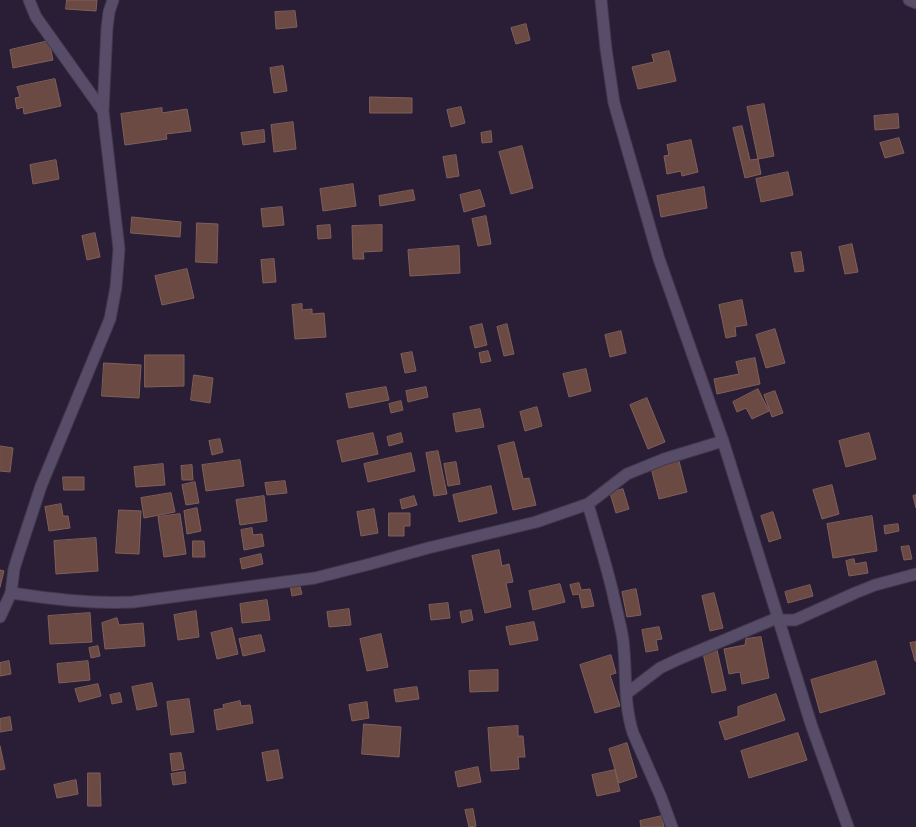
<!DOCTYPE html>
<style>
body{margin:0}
canvas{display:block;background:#291e36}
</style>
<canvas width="916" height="827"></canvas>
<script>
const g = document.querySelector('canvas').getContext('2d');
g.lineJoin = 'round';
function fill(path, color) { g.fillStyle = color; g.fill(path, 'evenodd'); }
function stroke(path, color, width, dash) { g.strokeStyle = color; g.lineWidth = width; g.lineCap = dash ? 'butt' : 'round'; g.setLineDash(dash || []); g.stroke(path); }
const building = new Path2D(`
 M 67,0 L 97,0 L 96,11 L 66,9 Z
 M 295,11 L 297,27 L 276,29 L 275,12 Z
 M 526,24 L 530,40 L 516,44 L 511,28 Z
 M 49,41 L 53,60 L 13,68 L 10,50 Z
 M 669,51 L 676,81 L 638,89 L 632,67 L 654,62 L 652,55 Z
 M 283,66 L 287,91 L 274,93 L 270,68 Z
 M 55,79 L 61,106 L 24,114 L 23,107 L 17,109 L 15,98 L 20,97 L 17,87 Z
 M 370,97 L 412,98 L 412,113 L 370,113 Z
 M 764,104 L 774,156 L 758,159 L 747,107 Z
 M 461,107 L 465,123 L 451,127 L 447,110 Z
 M 162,108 L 162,113 L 187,109 L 191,131 L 166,134 L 167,139 L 125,145 L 121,114 Z
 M 898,114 L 899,128 L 875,130 L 874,116 Z
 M 293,122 L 296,149 L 274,152 L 271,125 Z
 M 742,126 L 750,160 L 758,159 L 761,174 L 745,178 L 733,128 Z
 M 264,130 L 265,142 L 243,145 L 241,133 Z
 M 491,131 L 492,142 L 482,143 L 481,133 Z
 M 899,138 L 904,153 L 885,158 L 880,143 Z
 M 691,140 L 698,172 L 682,176 L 681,171 L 667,174 L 664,156 L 669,155 L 667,145 Z
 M 522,146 L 533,188 L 511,194 L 499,152 Z
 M 456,155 L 459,176 L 447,178 L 443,157 Z
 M 56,160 L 59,179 L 33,184 L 30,165 Z
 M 788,172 L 793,195 L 761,202 L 756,179 Z
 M 353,184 L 356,206 L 323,211 L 320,189 Z
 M 704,187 L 707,208 L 661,217 L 657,196 Z
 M 413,190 L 415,200 L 380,206 L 379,196 Z
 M 480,190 L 485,206 L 464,212 L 460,195 Z
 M 282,207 L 284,225 L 263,227 L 261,209 Z
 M 486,216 L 491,244 L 478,246 L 472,219 Z
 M 132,217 L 181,222 L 180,237 L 131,233 Z
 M 197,223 L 218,224 L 217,263 L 196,262 Z
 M 330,225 L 331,238 L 318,239 L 317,226 Z
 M 382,225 L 382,251 L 363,252 L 364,259 L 353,259 L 352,226 Z
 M 95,233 L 100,257 L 87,260 L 82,236 Z
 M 852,244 L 858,272 L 845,274 L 839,247 Z
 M 459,246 L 460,273 L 410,276 L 408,250 Z
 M 801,252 L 804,271 L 795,272 L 791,253 Z
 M 274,259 L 276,282 L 263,283 L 261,260 Z
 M 187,269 L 194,298 L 162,305 L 155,276 Z
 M 742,300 L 747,325 L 735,327 L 736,336 L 726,338 L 719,305 Z
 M 302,304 L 302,310 L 312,309 L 312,314 L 324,313 L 326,337 L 295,339 L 292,305 Z
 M 482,324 L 487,345 L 475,348 L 470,327 Z
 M 507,324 L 514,354 L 504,356 L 497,327 Z
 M 775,329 L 785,363 L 766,368 L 756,335 Z
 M 621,331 L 626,353 L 610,357 L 605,335 Z
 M 488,351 L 491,361 L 481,363 L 479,353 Z
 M 412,352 L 416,371 L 405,373 L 401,354 Z
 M 145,355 L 184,355 L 184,386 L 145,387 Z
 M 755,358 L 760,384 L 717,394 L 714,379 L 739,374 L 736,362 Z
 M 104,363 L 141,365 L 139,398 L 102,396 Z
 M 586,369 L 591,391 L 569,397 L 563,374 Z
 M 194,375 L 213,378 L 210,403 L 191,400 Z
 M 386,387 L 389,400 L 349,408 L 346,394 Z
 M 426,387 L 428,397 L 408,402 L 406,391 Z
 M 758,389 L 769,411 L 752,419 L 746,408 L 737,412 L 733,402 Z
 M 775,391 L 783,413 L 772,417 L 764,395 Z
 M 647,398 L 665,442 L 648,449 L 630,405 Z
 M 401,401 L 403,410 L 391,413 L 389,404 Z
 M 537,407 L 542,426 L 525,431 L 520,412 Z
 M 480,409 L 484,427 L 456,432 L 453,414 Z
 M 373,433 L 378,454 L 342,462 L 337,441 Z
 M 401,433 L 403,442 L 389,446 L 387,437 Z
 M 869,433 L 876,459 L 846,467 L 839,441 Z
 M 220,439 L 223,452 L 212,455 L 209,441 Z
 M 514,442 L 523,479 L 529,478 L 536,505 L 513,510 L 498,446 Z
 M 0,446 L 13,448 L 10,472 L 0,471 Z
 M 438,451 L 447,494 L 434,496 L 426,453 Z
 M 411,453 L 415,471 L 368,482 L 364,464 Z
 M 240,460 L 244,486 L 206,491 L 202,465 Z
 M 679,461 L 687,492 L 659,499 L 651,468 Z
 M 456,462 L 460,484 L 448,486 L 444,464 Z
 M 163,464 L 165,485 L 136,487 L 134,467 Z
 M 192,465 L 193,480 L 182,480 L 181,466 Z
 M 63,477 L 84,477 L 84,490 L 64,490 Z
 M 285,481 L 287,493 L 267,495 L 265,483 Z
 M 195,482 L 199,503 L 186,505 L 182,485 Z
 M 832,485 L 839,514 L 822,519 L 813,490 Z
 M 491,486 L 497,513 L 459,522 L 453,495 Z
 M 623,489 L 629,509 L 616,513 L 610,493 Z
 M 171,493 L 175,512 L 144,518 L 141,498 Z
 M 916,495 L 916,508 L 913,496 Z
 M 264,496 L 267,521 L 240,525 L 236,500 Z
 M 414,496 L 417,505 L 402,509 L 400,500 Z
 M 61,504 L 63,516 L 68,516 L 70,528 L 49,531 L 45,507 Z
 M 197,508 L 201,531 L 187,534 L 184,511 Z
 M 374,509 L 378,533 L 361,536 L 357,512 Z
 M 119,510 L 141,511 L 139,554 L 116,553 Z
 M 773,512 L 781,538 L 769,542 L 761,516 Z
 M 389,513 L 410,513 L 410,526 L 404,526 L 404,536 L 389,536 Z
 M 180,514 L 186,554 L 164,557 L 158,517 Z
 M 872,516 L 877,551 L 833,558 L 827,524 Z
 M 898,524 L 899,531 L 885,534 L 884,526 Z
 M 252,528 L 253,535 L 262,534 L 264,546 L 244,550 L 241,530 Z
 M 96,538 L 98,571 L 56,574 L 54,541 Z
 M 193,541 L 204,541 L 205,557 L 193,557 Z
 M 909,546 L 912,559 L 904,560 L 901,547 Z
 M 499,550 L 502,566 L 509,564 L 513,582 L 506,583 L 511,607 L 485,613 L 472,556 Z
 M 261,554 L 263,564 L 242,569 L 240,559 Z
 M 854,559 L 855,564 L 866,562 L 868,573 L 849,576 L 846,561 Z
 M 0,570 L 4,571 L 0,587 Z
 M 299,583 L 302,594 L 292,596 L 290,585 Z
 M 579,583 L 581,590 L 590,589 L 594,606 L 582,608 L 579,594 L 573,595 L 570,585 Z
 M 560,584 L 565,602 L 533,610 L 529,591 Z
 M 810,585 L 813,596 L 788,603 L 785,592 Z
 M 636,589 L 641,615 L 627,617 L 622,592 Z
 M 714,593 L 723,628 L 710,631 L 702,596 Z
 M 267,600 L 270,620 L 242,623 L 240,604 Z
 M 448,603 L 450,618 L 431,620 L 429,605 Z
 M 349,609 L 351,625 L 329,627 L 327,612 Z
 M 471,610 L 473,620 L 462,623 L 460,612 Z
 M 196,611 L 199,637 L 178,640 L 174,615 Z
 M 90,613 L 92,642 L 50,644 L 48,616 Z
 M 117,618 L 119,625 L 143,623 L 145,646 L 105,649 L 102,623 Z
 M 534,622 L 538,640 L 510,645 L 506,627 Z
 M 659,627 L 662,639 L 656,640 L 658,650 L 646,652 L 642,630 Z
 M 232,628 L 238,654 L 217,659 L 211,633 Z
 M 381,634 L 388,667 L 367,671 L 360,639 Z
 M 261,635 L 265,651 L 243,656 L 239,639 Z
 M 761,637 L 769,678 L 742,684 L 740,672 L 729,674 L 724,649 L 745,645 L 746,639 Z
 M 916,642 L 916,661 L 915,661 L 910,643 Z
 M 98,646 L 100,656 L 91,658 L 89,648 Z
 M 717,650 L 726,690 L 712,693 L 703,653 Z
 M 611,655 L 616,673 L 610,675 L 620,706 L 595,713 L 580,665 Z
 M 9,661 L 11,674 L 0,676 L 0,663 Z
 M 88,661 L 90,680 L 59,683 L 57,664 Z
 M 876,661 L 885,694 L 820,713 L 811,680 Z
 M 498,670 L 498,691 L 470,692 L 469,671 Z
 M 152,683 L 157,706 L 137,710 L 132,687 Z
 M 98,684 L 101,696 L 79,702 L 75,689 Z
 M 417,687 L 419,699 L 396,702 L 394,690 Z
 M 120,693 L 122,702 L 112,704 L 110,695 Z
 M 776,694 L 785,720 L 725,740 L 719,722 L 738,716 L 738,707 Z
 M 189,699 L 194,732 L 171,735 L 167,702 Z
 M 240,701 L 241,706 L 250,705 L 253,723 L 217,730 L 214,710 L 224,708 L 223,705 Z
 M 367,702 L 369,718 L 352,721 L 349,705 Z
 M 10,717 L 12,730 L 0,732 L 0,719 Z
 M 364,724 L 401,727 L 399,757 L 362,754 Z
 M 518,726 L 518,736 L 523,736 L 525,757 L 518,757 L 519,769 L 491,771 L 488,728 Z
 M 798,733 L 807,760 L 749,778 L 741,751 Z
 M 627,743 L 637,777 L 619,783 L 609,749 Z
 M 0,746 L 5,769 L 0,770 Z
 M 278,750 L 283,778 L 267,781 L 262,753 Z
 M 181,753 L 184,769 L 172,771 L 170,754 Z
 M 478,767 L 481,782 L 458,787 L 455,772 Z
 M 615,770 L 620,791 L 597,796 L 592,775 Z
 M 185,772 L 186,783 L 173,785 L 171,774 Z
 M 88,773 L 100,773 L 101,806 L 88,806 Z
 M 76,780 L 78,794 L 57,798 L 54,785 Z
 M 473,809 L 476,826 L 469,827 L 465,810 Z
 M 662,816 L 664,827 L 641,827 L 640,821 Z`);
fill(building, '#6b4a44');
stroke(building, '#815f59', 1);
const minor = new Path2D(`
 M 29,0 L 36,17 L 103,111
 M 601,0 L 606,49 L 614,103 L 659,259 L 723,441 L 811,724 L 848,827
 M 909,0 L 916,3
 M 588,504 C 597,536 607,566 614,598 C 617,612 621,626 623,640 C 627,671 623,702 633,733 L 661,797 L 672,827
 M 11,593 C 53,599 91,604 133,602 L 315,578 L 370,564 L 428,548 L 536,522 L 588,504 L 627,474 L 664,459 L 723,441
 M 0,617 L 11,593 L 14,569 L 18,556 L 41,486 L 110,319 L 116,287 L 119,249 L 103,111 L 107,28 L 109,12 L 113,0
 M 626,694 L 660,668 L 679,659 L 777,618 L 782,620 L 795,620 L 804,616 L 855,593 L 875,585 L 916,574`);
stroke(minor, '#42394d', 13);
stroke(minor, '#584d68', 11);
</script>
